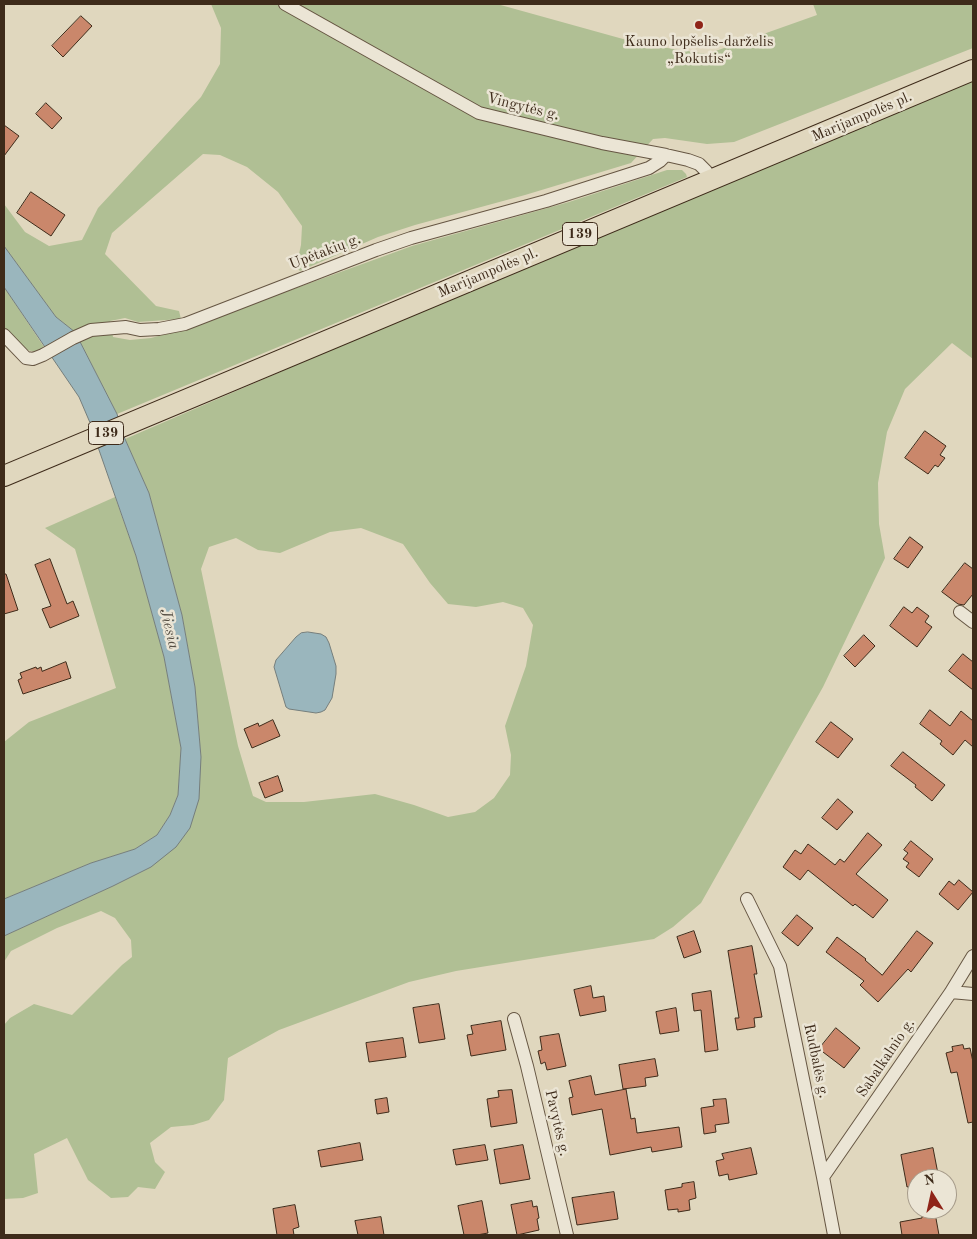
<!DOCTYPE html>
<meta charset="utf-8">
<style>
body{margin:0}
#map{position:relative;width:977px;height:1239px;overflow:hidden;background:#e0d7be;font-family:"Old Standard TT",serif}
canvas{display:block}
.frame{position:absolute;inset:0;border:5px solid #3e2b1a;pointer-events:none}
.north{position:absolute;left:907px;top:1169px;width:50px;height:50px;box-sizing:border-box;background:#ebe5d5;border:1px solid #a69b8a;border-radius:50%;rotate:350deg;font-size:14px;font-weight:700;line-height:20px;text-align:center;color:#3e2b1a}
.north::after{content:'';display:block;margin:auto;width:18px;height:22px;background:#8f2418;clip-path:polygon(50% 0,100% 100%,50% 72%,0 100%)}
</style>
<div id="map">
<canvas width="977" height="1239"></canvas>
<div class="frame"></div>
<div class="north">N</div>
</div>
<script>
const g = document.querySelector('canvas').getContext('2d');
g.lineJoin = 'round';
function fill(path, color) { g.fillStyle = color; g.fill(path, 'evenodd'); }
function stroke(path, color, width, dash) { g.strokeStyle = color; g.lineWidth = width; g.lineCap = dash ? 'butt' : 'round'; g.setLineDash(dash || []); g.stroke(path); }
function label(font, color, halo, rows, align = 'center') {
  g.font = font + ' "Old Standard TT",serif'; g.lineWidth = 5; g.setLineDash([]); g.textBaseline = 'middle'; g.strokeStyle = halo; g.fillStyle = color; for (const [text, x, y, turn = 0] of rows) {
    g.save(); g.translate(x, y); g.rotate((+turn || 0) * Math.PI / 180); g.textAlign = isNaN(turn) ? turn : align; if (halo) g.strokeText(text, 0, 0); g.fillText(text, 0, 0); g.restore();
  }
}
fill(new Path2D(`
 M 211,4 L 497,4 L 641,44 L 707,54 L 817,15 L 813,4 L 973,4 L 973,48 L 734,142 L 707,144 L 665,138 L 653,139 L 631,163 L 525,195 L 415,225 L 378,237 L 300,271 L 296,267 L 301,245 L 302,226 L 278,192 L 247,167 L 220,155 L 203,154 L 112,233 L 105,254 L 156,306 L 179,311 L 181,319 L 138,322 L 125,318 L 110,321 L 113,337 L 130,340 L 151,338 L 178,331 L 412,246 L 569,202 L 667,170 L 682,170 L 686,174 L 687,177 L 117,414 L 75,332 L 56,317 L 4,246 L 4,204 L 25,232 L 49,246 L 82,240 L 98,208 L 201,97 L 220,64 L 221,28 Z
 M 973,80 L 973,359 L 952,343 L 905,389 L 887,432 L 878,483 L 879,524 L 885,558 L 823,687 L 701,903 L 673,927 L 654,939 L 456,971 L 409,982 L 279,1030 L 228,1058 L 224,1100 L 209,1120 L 193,1125 L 171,1127 L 150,1143 L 155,1162 L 165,1172 L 155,1189 L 138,1187 L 128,1197 L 111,1198 L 88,1180 L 67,1138 L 34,1154 L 38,1193 L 23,1198 L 4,1199 L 4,1025 L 10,1018 L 34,1004 L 72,1015 L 122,965 L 132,957 L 131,940 L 115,918 L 101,911 L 57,928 L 11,951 L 4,962 L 4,936 L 113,886 L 151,867 L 201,757 L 195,687 L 182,615 L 149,493 L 125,439 L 382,328 L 530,267 ZM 361,528 L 403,544 L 430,583 L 448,604 L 476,607 L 503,602 L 523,608 L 533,625 L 526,666 L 505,726 L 511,755 L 510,775 L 494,798 L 475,812 L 448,817 L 414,805 L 375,794 L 304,802 L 266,802 L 253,796 L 238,746 L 201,569 L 209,547 L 236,538 L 258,550 L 280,553 L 330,532 Z
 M 4,287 L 44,347 L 37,352 L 21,349 L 4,330 Z
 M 115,497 L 136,556 L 164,657 L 181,748 L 178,795 L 170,815 L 157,835 L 135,849 L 91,863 L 4,899 L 4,742 L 29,722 L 116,688 L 75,549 L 45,528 Z`), '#b0bf94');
const water = new Path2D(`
 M 4,246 L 56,317 L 75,332 L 117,414 L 125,439 L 149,493 L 182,615 L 195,687 L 201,757 L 199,799 L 190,828 L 176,847 L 151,867 L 113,886 L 4,936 L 4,899 L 91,863 L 135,849 L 157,835 L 170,815 L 178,795 L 181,748 L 164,657 L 136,556 L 99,450 L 91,425 L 79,397 L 4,287 Z
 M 308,632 L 321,634 L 326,637 L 329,643 L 336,666 L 336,674 L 332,698 L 325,710 L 321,712 L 316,713 L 289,709 L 286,707 L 274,667 L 276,660 L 296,637 L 301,633 Z`);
fill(water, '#9ab6bd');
stroke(water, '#757e7c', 1);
const building = new Path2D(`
 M 81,16 L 92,26 L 63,57 L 52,46 Z
 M 46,103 L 62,118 L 52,129 L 36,114 Z
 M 4,125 L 19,136 L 4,156 Z
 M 31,192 L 65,215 L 51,236 L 17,213 Z
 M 925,431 L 946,446 L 940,455 L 945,458 L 938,467 L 935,465 L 928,474 L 905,458 Z
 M 910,537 L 923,547 L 908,568 L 894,559 Z
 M 50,559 L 67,604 L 73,601 L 79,616 L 50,628 L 42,609 L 51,606 L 35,565 Z
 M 965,563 L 973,569 L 973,594 L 964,605 L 958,604 L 942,592 Z
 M 4,574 L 6,574 L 18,610 L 4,614 Z
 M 904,607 L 912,613 L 917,607 L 929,616 L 925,622 L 932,627 L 917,647 L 890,626 Z
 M 864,635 L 875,646 L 855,667 L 844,656 Z
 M 963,654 L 973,662 L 973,690 L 949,671 Z
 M 66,662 L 71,678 L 23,694 L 18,680 L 22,678 L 20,673 L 36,667 L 37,669 L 41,667 L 42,671 Z
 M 930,710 L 950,726 L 961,711 L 973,721 L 973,747 L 965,740 L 953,755 L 940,744 L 942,741 L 920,724 Z
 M 273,720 L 280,736 L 252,748 L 244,729 L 258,723 L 259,726 Z
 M 831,722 L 853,739 L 838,758 L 816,742 Z
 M 903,752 L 945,785 L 932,801 L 915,787 L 916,785 L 891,766 Z
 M 278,776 L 283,791 L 265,798 L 259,783 Z
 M 838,799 L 853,812 L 837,830 L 822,818 Z
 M 868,833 L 882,845 L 856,874 L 888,900 L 873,918 L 855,904 L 853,906 L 808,870 L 800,880 L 783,867 L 795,850 L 801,854 L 808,844 L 835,865 L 840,859 L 844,862 Z
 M 911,841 L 933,859 L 919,877 L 906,867 L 909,863 L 903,859 L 908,853 L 904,850 Z
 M 959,880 L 973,892 L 958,910 L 939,894 L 949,881 L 954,885 Z
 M 797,915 L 813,928 L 798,946 L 782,933 Z
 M 694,931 L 701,952 L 684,958 L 677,937 Z
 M 917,931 L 933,943 L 911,972 L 908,969 L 878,1002 L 860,985 L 864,981 L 826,952 L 837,937 L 866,959 L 865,960 L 882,975 Z
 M 752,946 L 757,974 L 754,974 L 762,1017 L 754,1018 L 755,1027 L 737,1030 L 735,1018 L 739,1018 L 728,951 Z
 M 591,986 L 593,998 L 604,996 L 606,1011 L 580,1016 L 574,990 Z
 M 711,991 L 718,1050 L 705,1052 L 701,1010 L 694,1011 L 692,994 Z
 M 439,1004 L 445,1039 L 419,1043 L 413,1008 Z
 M 676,1008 L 679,1031 L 660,1034 L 656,1012 Z
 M 501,1021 L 506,1050 L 471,1056 L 467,1035 L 473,1034 L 471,1026 Z
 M 836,1028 L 860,1048 L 844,1068 L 819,1049 Z
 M 559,1034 L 566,1066 L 547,1070 L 545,1062 L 541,1064 L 538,1051 L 542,1050 L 540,1037 Z
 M 403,1038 L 406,1057 L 369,1062 L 366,1043 Z
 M 963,1045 L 964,1049 L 970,1048 L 973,1062 L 973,1122 L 968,1123 L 957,1072 L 951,1073 L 946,1053 L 953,1051 L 952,1047 Z
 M 655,1059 L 658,1076 L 645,1078 L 646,1086 L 623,1089 L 619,1065 Z
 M 591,1076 L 595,1095 L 626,1089 L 631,1119 L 635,1118 L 637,1133 L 679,1127 L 682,1147 L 652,1152 L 651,1147 L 610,1155 L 602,1109 L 572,1115 L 569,1098 L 573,1097 L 569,1081 Z
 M 512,1090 L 517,1123 L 491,1127 L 487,1099 L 499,1097 L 498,1091 Z
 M 387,1098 L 389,1112 L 377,1114 L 375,1100 Z
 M 726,1099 L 729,1123 L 715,1125 L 716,1132 L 704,1134 L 701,1108 L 714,1106 L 713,1100 Z
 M 360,1143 L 363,1160 L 321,1167 L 318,1151 Z
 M 485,1145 L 488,1160 L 456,1165 L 453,1150 Z
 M 523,1145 L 530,1179 L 500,1184 L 494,1150 Z
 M 751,1148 L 757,1174 L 729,1180 L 728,1174 L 719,1176 L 716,1161 L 724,1159 L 722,1154 Z
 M 933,1148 L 939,1179 L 917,1179 L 917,1185 L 907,1187 L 901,1155 Z
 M 694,1182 L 696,1198 L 689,1200 L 690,1210 L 678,1212 L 678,1209 L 668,1210 L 665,1190 L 682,1187 L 682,1184 Z
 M 614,1192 L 618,1219 L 577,1225 L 572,1198 Z
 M 482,1201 L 488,1233 L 477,1235 L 464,1235 L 458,1206 Z
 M 532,1201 L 533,1207 L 537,1206 L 539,1218 L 537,1219 L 539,1230 L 517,1235 L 511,1205 Z
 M 295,1205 L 299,1227 L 293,1229 L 294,1235 L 277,1235 L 273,1209 Z
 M 935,1213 L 939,1235 L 902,1235 L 900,1222 L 922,1218 L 922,1215 Z
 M 381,1217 L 384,1235 L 358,1235 L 355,1221 Z`);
fill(building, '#ca876b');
stroke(building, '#3e2b1a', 1);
const minor = new Path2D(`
 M 285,4 L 479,113 L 602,143 L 666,155 L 688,160 L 699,164 L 706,171 L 711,180
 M 4,335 L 26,358 L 33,359 L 43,355 L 73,338 L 91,330 L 126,327 L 140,330 L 159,329 L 185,324 L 376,250 L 411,238 L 546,201 L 649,168 L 660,161 L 666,155
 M 960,612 L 973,622
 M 747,899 L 780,966 L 823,1177 L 834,1235
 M 951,992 L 973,994
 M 514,1019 L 527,1066 L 567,1235
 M 823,1177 L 951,992 L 973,956`);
const primary = new Path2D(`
 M 4,476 L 973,70`);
stroke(minor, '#665643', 14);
stroke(primary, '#3e2b1a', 22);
stroke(minor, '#ebe5d5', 12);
stroke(primary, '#e0d7be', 20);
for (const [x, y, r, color] of [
 [699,25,5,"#8f2418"]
]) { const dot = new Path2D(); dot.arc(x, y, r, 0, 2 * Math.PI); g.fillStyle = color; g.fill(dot); stroke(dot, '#ebe5d5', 2); }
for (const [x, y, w] of [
 [580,234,35],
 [106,433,35]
]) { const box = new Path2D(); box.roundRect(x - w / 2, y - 11.5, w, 23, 4); g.fillStyle = '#ebe5d5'; g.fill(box); stroke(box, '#3e2b1a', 1); }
label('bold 14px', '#3e2b1a', null, [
 ["139",580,234],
 ["139",106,433]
]);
label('15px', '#3e2b1a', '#ebe5d5', [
 ["Kauno lopšelis-darželis",699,42],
 ["„Rokutis“",699,59]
]);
label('15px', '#3e2b1a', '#ebe5d5', [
 ["Vingytės g.",523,107,14],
 ["Marijampolės pl.",862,117,-23],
 ["Upėtakių g.",325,252,-21],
 ["Marijampolės pl.",488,273,-23],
 ["Sabalkalnio g.",886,1058,-56],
 ["Rudbalės g.",816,1061,78],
 ["Pavytės g.",557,1123,77]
]);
label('italic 16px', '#554e43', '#ebe5d5', [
 ["Jiesia",169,629,76]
]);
</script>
